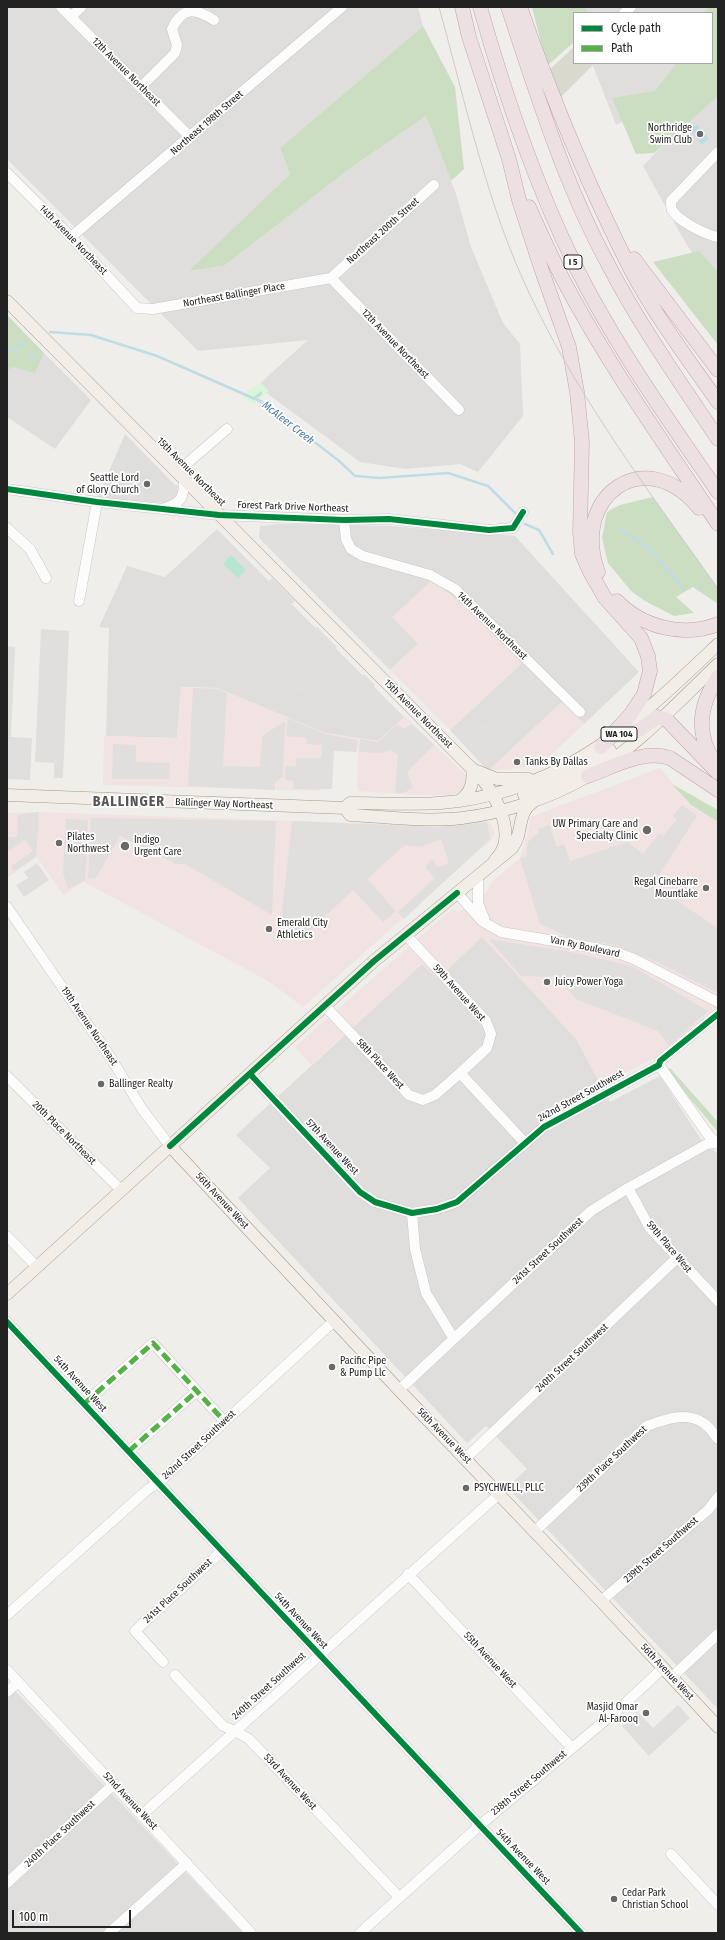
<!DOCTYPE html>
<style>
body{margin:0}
#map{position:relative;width:725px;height:1940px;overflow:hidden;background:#f0eeeb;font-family:"Fira Sans Condensed",sans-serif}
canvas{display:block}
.frame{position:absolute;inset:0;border:8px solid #222;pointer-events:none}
.legend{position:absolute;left:573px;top:12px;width:140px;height:52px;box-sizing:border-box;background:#fff;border:1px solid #a7a7a7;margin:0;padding:5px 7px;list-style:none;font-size:12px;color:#222}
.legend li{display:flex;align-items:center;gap:8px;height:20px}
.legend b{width:20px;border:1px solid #a7a7a7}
.scale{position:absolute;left:12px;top:1910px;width:119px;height:18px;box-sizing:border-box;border:2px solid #222;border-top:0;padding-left:5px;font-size:12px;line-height:14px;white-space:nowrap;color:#222;-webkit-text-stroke:3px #fff;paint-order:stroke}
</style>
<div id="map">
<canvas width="725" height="1940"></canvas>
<div class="frame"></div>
<ul class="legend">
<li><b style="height:5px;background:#00873e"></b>Cycle path</li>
<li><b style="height:5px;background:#55b145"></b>Path</li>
</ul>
<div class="scale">100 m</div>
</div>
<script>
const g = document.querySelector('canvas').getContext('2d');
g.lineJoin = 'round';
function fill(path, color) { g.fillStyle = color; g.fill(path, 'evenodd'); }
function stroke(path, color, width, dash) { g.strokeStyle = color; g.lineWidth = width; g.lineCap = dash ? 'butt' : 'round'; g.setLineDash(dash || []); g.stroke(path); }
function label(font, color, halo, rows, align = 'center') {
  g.font = font + ' "Fira Sans Condensed",sans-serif'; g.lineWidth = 3.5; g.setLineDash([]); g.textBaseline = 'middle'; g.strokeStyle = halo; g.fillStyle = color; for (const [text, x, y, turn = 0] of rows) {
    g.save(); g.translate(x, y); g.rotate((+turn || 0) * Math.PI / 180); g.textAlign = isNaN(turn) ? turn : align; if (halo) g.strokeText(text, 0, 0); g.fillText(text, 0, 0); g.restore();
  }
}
fill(new Path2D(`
 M 7,7 L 418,7 L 423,26 L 280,148 L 290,174 L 190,271 L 224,266 L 352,167 L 426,116 L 456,194 L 471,247 L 503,323 L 520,344 L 523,416 L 478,472 L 460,464 L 405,469 L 360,462 L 257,386 L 308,340 L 198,351 L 7,159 Z
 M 561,7 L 718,7 L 712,13 L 574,13 Z
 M 592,63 L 700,63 L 680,90 L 616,125 Z
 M 718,86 L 718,280 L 707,278 L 680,233 L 643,166 Z
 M 7,316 L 91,400 L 55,449 L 7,417 Z
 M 278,524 L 389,526 L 515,536 L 639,672 L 584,724 L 562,702 L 488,771 L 450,730 L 524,661 L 462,604 L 432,580 L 418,644 L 390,670 L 259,538 L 260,526 Z
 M 217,529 L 404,717 L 378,741 L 325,733 L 217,688 L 181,687 L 177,738 L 106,736 L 109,628 L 99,627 L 127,566 L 165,577 Z
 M 482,936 L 577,1040 L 610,1102 L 660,1076 L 700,1138 L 718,1154 L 718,1709 L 507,1487 L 527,1469 L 486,1426 L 467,1443 L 238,1198 L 270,1168 L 236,1135 L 422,964 L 438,979 Z
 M 7,1682 L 243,1933 L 7,1933 Z`), '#dfdedc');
fill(new Path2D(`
 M 432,580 L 462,604 L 524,661 L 450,730 L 390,670 L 418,644 L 392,617 Z
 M 181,687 L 217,688 L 325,733 L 378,741 L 405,716 L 468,777 L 465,791 L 450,795 L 412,795 L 357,791 L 358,748 L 326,745 L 321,791 L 103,785 L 104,736 L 177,738 Z
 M 562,702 L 584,724 L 550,756 L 526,767 L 488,771 Z
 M 660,768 L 691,806 L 718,822 L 718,1017 L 658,1056 L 601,1086 L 577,1040 L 482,937 L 437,979 L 422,964 L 311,1065 L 295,1047 L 423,934 L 453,909 L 458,912 L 486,892 L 494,880 L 520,858 L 528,832 L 530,817 Z
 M 39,812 L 442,826 L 485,821 L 491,824 L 495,834 L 492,839 L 303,1007 L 268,981 L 84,882 L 63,895 L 37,857 L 7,878 L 7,813 Z`), '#f1e3e1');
fill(new Path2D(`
 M 125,434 L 174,484 L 174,498 L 97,499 Z`), '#dededc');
fill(new Path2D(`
 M 574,47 L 574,63 L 592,63 L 593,65 L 558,100 L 549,70 Z`), '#d9d9cd');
fill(new Path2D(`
 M 532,7 L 584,7 L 588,13 L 574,13 L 574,42 L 547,66 Z
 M 710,7 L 718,7 L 718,96 L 654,153 L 636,154 L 612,98 L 655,91 L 677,63 L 712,63 L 712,13 L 703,13 Z
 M 423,26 L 455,87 L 464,169 L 451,181 L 426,116 L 352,167 L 224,266 L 189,271 L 290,174 L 280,148 Z
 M 699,251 L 718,272 L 718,345 L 653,262 Z
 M 7,315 L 44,353 L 35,373 L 13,367 L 7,370 Z
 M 653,497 L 718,588 L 718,604 L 693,587 L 676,597 L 694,613 L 674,616 L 645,601 L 631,591 L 608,563 L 602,538 L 607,512 L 620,505 Z
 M 672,784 L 718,810 L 718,822 L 691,805 Z
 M 670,1068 L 718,1122 L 718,1132 L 666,1070 Z`), '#cbdec1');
fill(new Path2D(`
 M 260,382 L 269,391 L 254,404 L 242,397 Z`), '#daf5da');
fill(new Path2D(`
 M 231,555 L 246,570 L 238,578 L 223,564 Z`), '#b7e6d2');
fill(new Path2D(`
 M 119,458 L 132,473 L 133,490 L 160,494 L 163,480 L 181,487 L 175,501 L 169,503 L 99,500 Z
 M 272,578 L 295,601 L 279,617 L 256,594 Z
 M 297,620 L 310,634 L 317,627 L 337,647 L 306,678 L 318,691 L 310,700 L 300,690 L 295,695 L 285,685 L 299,671 L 272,644 Z
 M 41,629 L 69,631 L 63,778 L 54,778 L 54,763 L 35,762 Z
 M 7,646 L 15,647 L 11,737 L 32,738 L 30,780 L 7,779 Z
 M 528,665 L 563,699 L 552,708 L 521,674 Z
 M 364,674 L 375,685 L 329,730 L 322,724 L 332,713 L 316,696 L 326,686 L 339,699 Z
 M 193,688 L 217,689 L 227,693 L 223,766 L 260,767 L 262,736 L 285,721 L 283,777 L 275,782 L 275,790 L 188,786 Z
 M 496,713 L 500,717 L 478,737 L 485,743 L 496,732 L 512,746 L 487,766 L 456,736 L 476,716 L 483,724 Z
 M 288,718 L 325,734 L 357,740 L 357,752 L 334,751 L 332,789 L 293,789 L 293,781 L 285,780 L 285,766 L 296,766 L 296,758 L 321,758 L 322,745 L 307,744 L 307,738 L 286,736 Z
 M 412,724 L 434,745 L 407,772 L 413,787 L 404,793 L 395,793 L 398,754 L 390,750 L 381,753 L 359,752 L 360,739 L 378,742 L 397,725 L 404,729 Z
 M 113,744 L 136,745 L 136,762 L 170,763 L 169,779 L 112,779 Z
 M 682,805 L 697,816 L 653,884 L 718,929 L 718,993 L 657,962 L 611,944 L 568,937 L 540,924 L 520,858 L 527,856 L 526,851 L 528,842 L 535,835 L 539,833 L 538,829 L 549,825 L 557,847 L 564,844 L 570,861 L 628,842 L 643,854 L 659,834 L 663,836 L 677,819 L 673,816 Z
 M 39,812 L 36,856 L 14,872 L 11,866 L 33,851 L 25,840 L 7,852 L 7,815 L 8,837 L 17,837 L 18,815 Z
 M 91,818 L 276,821 L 272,915 L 185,864 L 176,864 L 120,836 L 96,878 L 88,878 Z
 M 66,819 L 88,820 L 85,880 L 68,889 L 63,873 Z
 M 292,821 L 441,827 L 487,822 L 490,839 L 404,919 L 398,912 L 435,878 L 425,867 L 432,859 L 438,867 L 449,863 L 441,839 L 421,847 L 405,845 L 367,879 L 396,911 L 383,922 L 353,890 L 302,938 L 281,920 Z
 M 37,863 L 49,880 L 24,897 L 16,885 L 28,878 L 24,872 Z
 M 489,939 L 571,952 L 632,966 L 708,1011 L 669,1046 L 658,1031 L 576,999 L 558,977 L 521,976 Z
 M 678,1705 L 690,1718 L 649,1756 L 622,1726 L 637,1711 L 653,1728 Z`), '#e0dfde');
fill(new Path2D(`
 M 697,124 L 709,139 L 702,145 L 690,130 Z`), '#bfdbe3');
stroke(new Path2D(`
 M 50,332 L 91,335 L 157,356 L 262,402 L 338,460 L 355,476 L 380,478 L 448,473 L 488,486 L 515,513
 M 7,351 L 26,343
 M 29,354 L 36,359
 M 255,398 L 261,393
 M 525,524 L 539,530 L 553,554
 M 618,528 L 650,549 L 683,588`), '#bfdbe3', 2.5);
const minor = new Path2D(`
 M 61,7 L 190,137
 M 624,13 L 631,7
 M 71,17 L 81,7
 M 141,87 L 175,53 L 177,45 L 172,29 C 183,5 196,9 214,20
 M 718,152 L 671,201 C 671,203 671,208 672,210 C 678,221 706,235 718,237
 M 7,173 L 71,237 L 137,308 L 153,309 L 331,278
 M 71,237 L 342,7
 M 331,278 L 459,410
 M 331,278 L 434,185
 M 177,472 L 227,429
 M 7,489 L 97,502 L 219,515 L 344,520 L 389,519 L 489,530 L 513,528 L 523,512
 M 165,508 C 182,503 184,497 184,479
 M 344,520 L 346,539 L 351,549 L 363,556 L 430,575 L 455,589 L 580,712
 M 7,528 L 30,549 L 46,578
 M 79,601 L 97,502
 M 478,875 L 478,903 L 484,918
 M 457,893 L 482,921 L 501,932 L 590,947 L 618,953 L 634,959 L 718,1002
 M 7,907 L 111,1058 L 142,1109 L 170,1146
 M 405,934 L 486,1021 L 491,1034 L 487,1048 L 460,1073
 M 325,1006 L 409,1095 L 423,1100 L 435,1095 L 460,1073 L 525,1143
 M 659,1065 L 709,1136 L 718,1144
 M 250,1074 L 360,1192 L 375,1202 L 412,1213 L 437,1209 L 457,1202 L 544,1127 L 659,1065 L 660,1061 L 718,1014
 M 7,1076 L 121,1190
 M 628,1188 L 650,1228 L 718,1301
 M 412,1213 L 415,1249 L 426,1293 L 454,1339
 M 7,1236 L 37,1267
 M 7,1322 L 581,1933
 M 399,1390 L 591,1211 L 628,1188 L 707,1144 L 717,1143
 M 85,1403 L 153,1343 L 225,1422
 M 129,1451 L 197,1391
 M 466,1458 L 677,1258
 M 535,1531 L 647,1426 C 665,1419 688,1411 705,1424 C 710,1428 714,1434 718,1439
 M 408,1574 L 571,1747
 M 601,1601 L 708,1510 L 718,1497
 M 7,1615 L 147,1490 L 158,1483 L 334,1321
 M 163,1662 L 135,1631 L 222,1551
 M 7,1670 L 251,1933
 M 175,1675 L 223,1726 L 235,1731 L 249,1739 L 399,1897
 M 672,1677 L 718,1634
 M 7,1692 L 18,1682
 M 143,1814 L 499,1494
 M 671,1854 L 718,1905
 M 7,1883 L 114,1784
 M 109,1933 L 187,1863
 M 360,1933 L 479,1826 L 620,1708 L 663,1668`);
const major = new Path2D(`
 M 7,301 L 483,780 C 495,796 508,820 505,841 C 504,849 500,855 495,860
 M 477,771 L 497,779 L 529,779
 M 7,795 L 345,808 L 350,815 C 387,817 426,822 462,818 C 504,813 551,798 588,776 C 637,747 677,703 718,664
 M 524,795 L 582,768 L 610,750
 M 459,801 C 472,793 474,781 472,768
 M 345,808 L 350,803 C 387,803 423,806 459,801 C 572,785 639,719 718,644
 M 170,1146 L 399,1390 L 601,1601 L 718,1727
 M 7,1294 L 374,961 L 512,848 C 524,833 516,813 533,802`);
const highway = new Path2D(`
 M 462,7 L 469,37 L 509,159 L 519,200 L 541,268 L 569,347 L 577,392 L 582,442 L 580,532 L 582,554 L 590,572 L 605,598 L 641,638 L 648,656 L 650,671 L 644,694 L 631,714 L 601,747
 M 480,7 C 505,95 534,182 575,265 C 613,342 669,421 718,492
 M 508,7 C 537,94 564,183 608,264 C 640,326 680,382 718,439
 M 520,7 C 552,98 587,184 631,270 C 656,317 688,359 718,402
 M 529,207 C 541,234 553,261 567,287 C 611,369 666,446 718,524
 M 634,259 L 718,370
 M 598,572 C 570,496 645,442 699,508
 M 617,601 C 642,627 684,638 718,624
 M 635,731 L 641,729 L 657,717 L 667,720 L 718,773
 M 714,761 C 695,733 700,704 718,677
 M 588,776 C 613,767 643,749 670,758 L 718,790`);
stroke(minor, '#c9c8c7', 11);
stroke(major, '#a79c86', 13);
stroke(highway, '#c5a2ac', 15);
stroke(minor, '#fdfcfc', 10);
stroke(major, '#f3ede7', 12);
stroke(highway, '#ece0e2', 14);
stroke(new Path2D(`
 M 439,7 C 466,104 487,206 531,297 C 581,402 651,494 718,589`), '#ccc', 1);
stroke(new Path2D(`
 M 85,1403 L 153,1343 L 225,1422
 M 129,1451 L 197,1391`), '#55b145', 5, [10, 5]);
stroke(new Path2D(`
 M 7,489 L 97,502 L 219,515 L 344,520 L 389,519 L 489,530 L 513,528 L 523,512
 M 250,1074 L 360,1192 L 375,1202 L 412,1213 L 437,1209 L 457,1202 L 544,1127 L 659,1065 L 660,1061 L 718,1014
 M 170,1146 L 374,961 L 457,893
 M 7,1322 L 581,1933`), '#00873e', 6);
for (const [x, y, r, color] of [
 [700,134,4,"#6a6968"],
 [147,484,4,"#6a6968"],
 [517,762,4,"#6a6968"],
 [647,830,5,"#6a6968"],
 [59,843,4,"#6a6968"],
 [125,846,5,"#6a6968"],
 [706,888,4,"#6a6968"],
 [269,929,4,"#6a6968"],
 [547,982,4,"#6a6968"],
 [101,1084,4,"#6a6968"],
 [332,1367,4,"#6a6968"],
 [466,1488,4,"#6a6968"],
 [646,1713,4,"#6a6968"],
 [614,1899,4,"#6a6968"]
]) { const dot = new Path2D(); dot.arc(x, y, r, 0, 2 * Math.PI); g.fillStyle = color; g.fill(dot); stroke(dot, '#fff', 1.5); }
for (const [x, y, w] of [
 [573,262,18],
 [619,734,36]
]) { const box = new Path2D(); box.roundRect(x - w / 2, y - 7, w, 14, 3); g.fillStyle = '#fff'; g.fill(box); stroke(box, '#222', 1); }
label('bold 9px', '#222', null, [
 ["I 5",573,262],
 ["WA 104",619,734]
]);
label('10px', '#222', '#fff', [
 ["12th Avenue Northeast",126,72,45],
 ["Northeast 198th Street",207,123,-41],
 ["Northeast 200th Street",383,231,-42],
 ["14th Avenue Northeast",73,240,46],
 ["Northeast Ballinger Place",234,295,-10],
 ["12th Avenue Northeast",395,344,46],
 ["15th Avenue Northeast",191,472,45],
 ["Forest Park Drive Northeast",293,507,2],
 ["14th Avenue Northeast",492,626,44],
 ["15th Avenue Northeast",418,714,45],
 ["Ballinger Way Northeast",224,804,2],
 ["Van Ry Boulevard",585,947,12],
 ["59th Avenue West",459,993,48],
 ["19th Avenue Northeast",89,1026,56],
 ["58th Place West",380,1064,47],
 ["242nd Street Southwest",581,1096,-29],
 ["20th Place Northeast",64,1133,45],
 ["57th Avenue West",332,1147,47],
 ["56th Avenue West",222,1201,47],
 ["59th Place West",669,1247,50],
 ["241st Street Southwest",548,1251,-43],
 ["240th Street Southwest",572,1358,-43],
 ["54th Avenue West",80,1384,47],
 ["56th Avenue West",444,1436,46],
 ["242nd Street Southwest",199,1445,-43],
 ["239th Place Southwest",612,1459,-43],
 ["239th Street Southwest",661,1550,-41],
 ["241st Place Southwest",178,1591,-43],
 ["54th Avenue West",301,1621,47],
 ["55th Avenue West",490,1660,47],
 ["56th Avenue West",667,1672,47],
 ["240th Street Southwest",269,1686,-42],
 ["53rd Avenue West",290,1782,47],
 ["238th Street Southwest",529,1783,-40],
 ["52nd Avenue West",130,1801,47],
 ["240th Place Southwest",60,1834,-43],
 ["54th Avenue West",523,1857,46]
]);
label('10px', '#222', '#fff', [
 ["Northridge",692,128,"right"],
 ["Swim Club",692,140,"right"],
 ["Seattle Lord",139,478,"right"],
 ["of Glory Church",139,490,"right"],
 ["Tanks By Dallas",525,762],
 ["UW Primary Care and",638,824,"right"],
 ["Specialty Clinic",638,836,"right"],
 ["Pilates",67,837],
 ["Northwest",67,849],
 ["Indigo",134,840],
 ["Urgent Care",134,852],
 ["Regal Cinebarre",698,882,"right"],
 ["Mountlake",698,894,"right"],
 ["Emerald City",277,923],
 ["Athletics",277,935],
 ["Juicy Power Yoga",555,982],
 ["Ballinger Realty",109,1084],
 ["Pacific Pipe",340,1361],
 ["& Pump Llc",340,1373],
 ["PSYCHWELL, PLLC",474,1488],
 ["Masjid Omar",638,1707,"right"],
 ["Al-Farooq",638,1719,"right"],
 ["Cedar Park",622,1893],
 ["Christian School",622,1905]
], 'left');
label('italic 11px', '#4a7aab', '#fff', [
 ["McAleer Creek",288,423,38]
]);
g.letterSpacing = '1px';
label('bold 14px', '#555', '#fff', [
 ["BALLINGER",129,802]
]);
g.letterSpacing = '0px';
</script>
